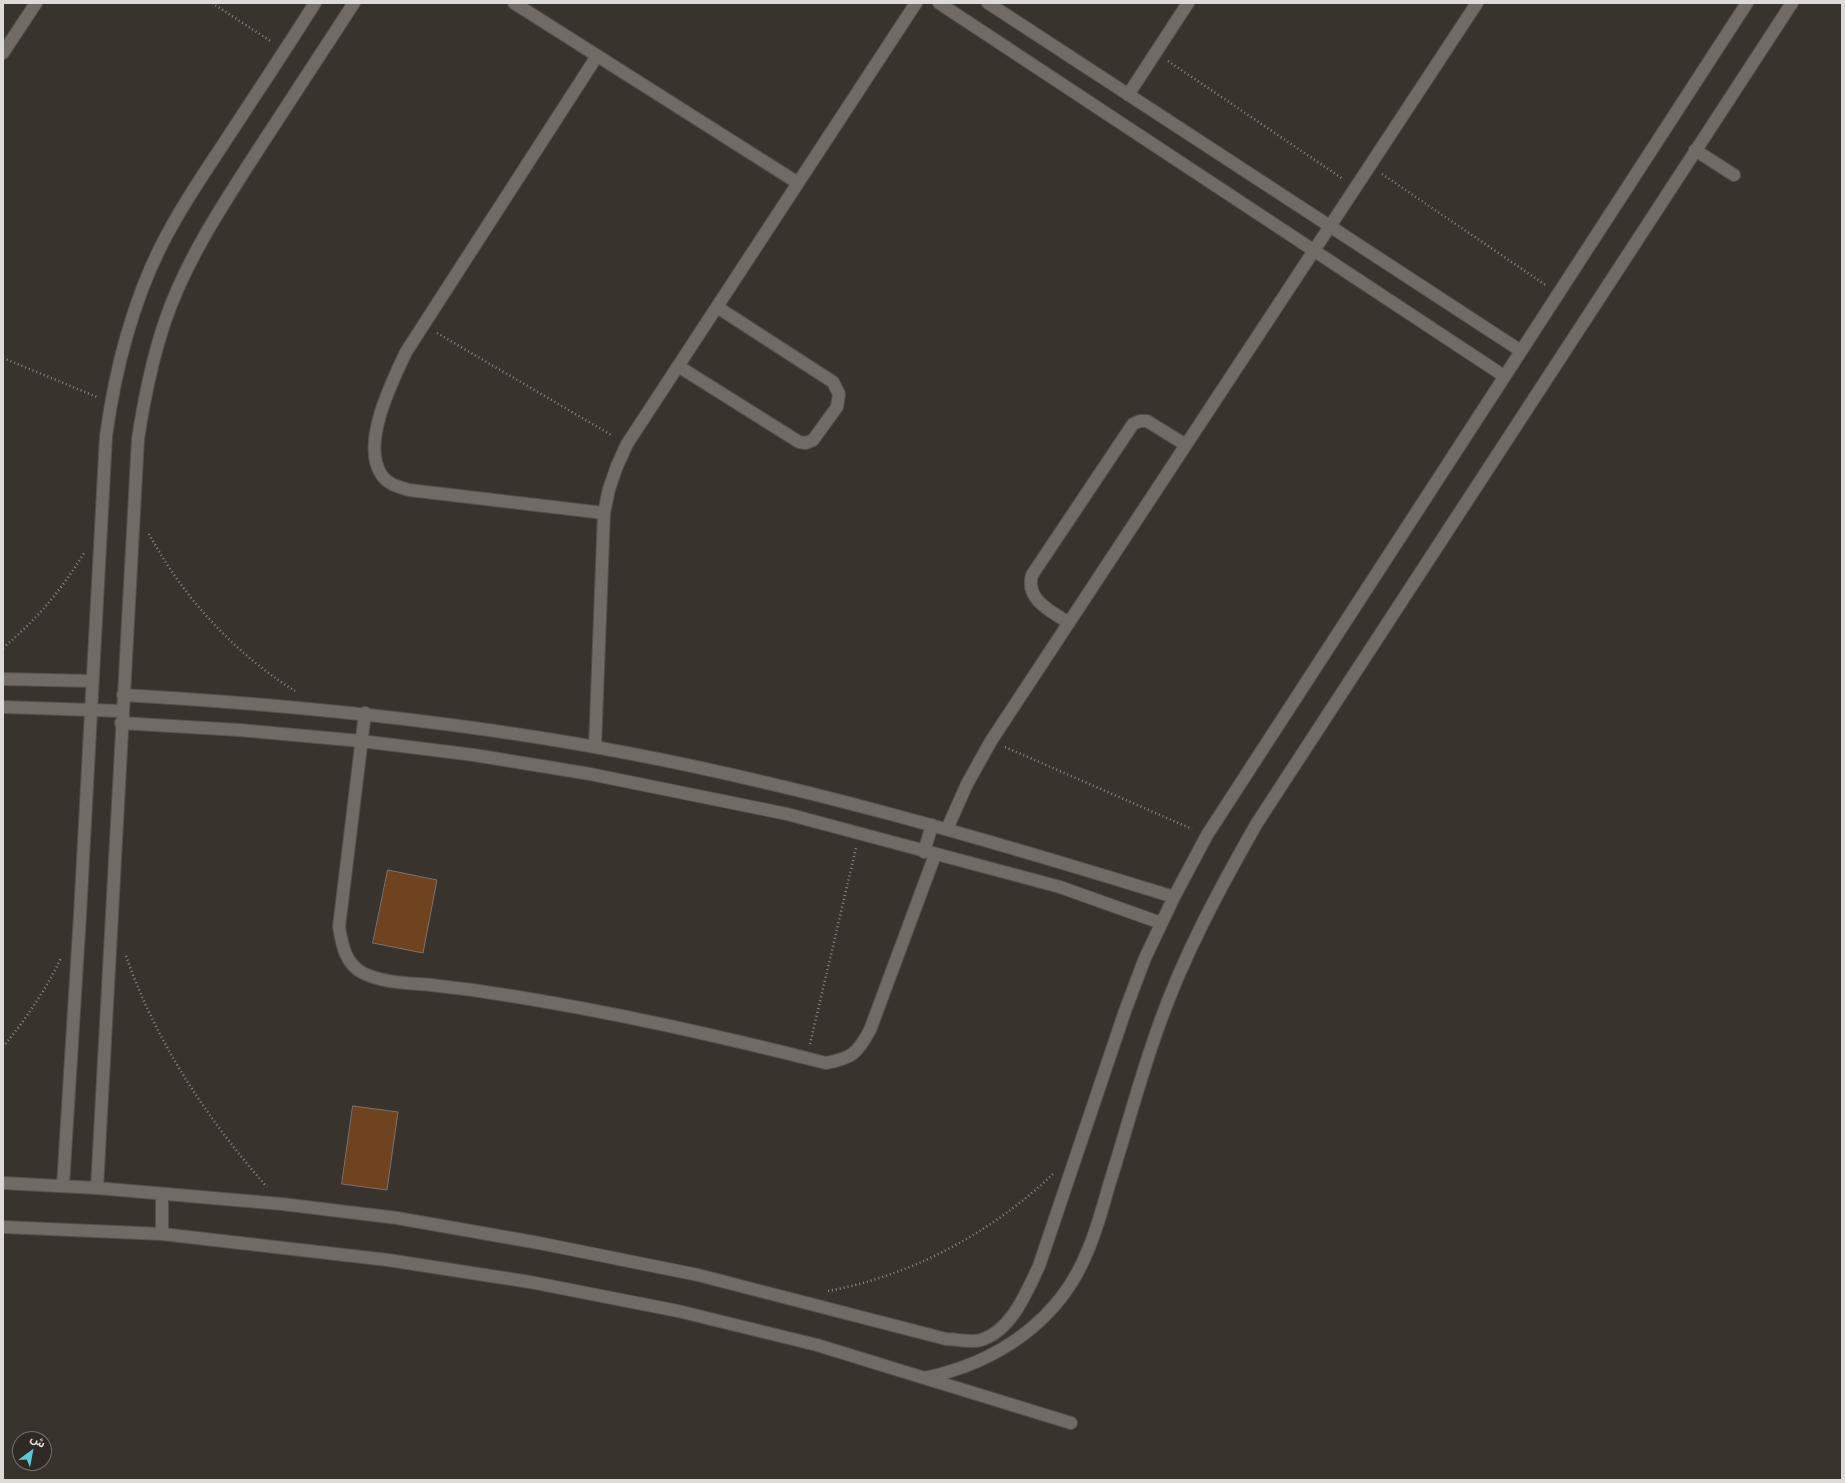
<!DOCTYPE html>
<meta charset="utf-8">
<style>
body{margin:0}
#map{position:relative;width:1845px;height:1483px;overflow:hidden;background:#39332e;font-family:Raleway,"Noto Sans Arabic",sans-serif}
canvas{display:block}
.frame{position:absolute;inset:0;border:4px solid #dedad7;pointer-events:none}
.north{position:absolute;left:12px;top:1431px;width:40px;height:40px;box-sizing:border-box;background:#2f2924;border:1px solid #75706c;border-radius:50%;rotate:32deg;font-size:11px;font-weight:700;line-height:16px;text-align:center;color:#dedad7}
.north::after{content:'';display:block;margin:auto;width:14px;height:18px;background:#52cbd8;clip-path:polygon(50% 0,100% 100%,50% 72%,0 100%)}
</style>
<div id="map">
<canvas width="1845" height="1483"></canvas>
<div class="frame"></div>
<div class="north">ش</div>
</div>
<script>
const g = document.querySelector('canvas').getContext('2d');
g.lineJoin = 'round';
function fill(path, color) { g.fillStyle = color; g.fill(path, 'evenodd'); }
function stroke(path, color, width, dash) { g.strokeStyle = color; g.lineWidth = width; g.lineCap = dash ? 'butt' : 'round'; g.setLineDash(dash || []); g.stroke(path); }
const building = new Path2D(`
 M 388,870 L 437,880 L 423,953 L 373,943 Z
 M 353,1106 L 398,1112 L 387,1190 L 342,1184 Z`);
fill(building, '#6e431d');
stroke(building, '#7b736e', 1);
const minor = new Path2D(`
 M 514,3 L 798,183
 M 939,3 L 1504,376
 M 988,3 L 1521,351
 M 3,53 L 36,3
 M 597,56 L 406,352 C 392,382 361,443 381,474 C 387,484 398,487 409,490 L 604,513
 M 1128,95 L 1188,3
 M 1695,150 L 1734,175
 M 678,366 L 799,442 L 806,443 L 813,440 L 837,407 L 839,394 L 833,382 L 717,307
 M 1069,623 C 1051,611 1025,600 1032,575 L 1133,424 L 1140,421 L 1147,421 L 1186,445
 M 3,679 L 92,681
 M 123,695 C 281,704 438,719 595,747 C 791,782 983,838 1174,897
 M 3,707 L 122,711
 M 365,713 L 339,927 C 342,944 345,964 363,973 C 383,983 409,983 431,985 C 460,988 489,992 518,997 C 622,1014 724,1037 826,1063 C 852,1058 857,1054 870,1030 L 935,855
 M 121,723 L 239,730 L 361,741 L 474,755 L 590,774 L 787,814 L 1060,887 L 1161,923
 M 595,747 L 604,513 L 609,489 L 617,466 L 627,444 L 916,3
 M 947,829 L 967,784 L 991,741 L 1477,3
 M 924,852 L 932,825
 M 3,1183 L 97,1188 L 282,1204 L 397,1218 L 539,1243 L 698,1275 L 946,1339 C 956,1339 971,1343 981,1340 C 1012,1330 1026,1293 1039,1266 L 1125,1011 L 1145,958 L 1174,897 L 1207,835 L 1747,3
 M 63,1186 L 80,915 L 106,436 C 115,371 131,307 160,248 C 179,210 203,175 226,140 C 256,94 286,49 315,3
 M 97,1188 L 138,439 C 145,393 154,348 171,305 C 193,249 226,200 258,150 C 290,101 322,52 354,3
 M 162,1194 L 162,1234
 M 3,1227 L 162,1234 L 388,1260 L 530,1282 L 678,1311 L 817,1345 L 1071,1423
 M 924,1378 C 997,1363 1060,1321 1088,1250 C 1097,1229 1103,1207 1109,1185 C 1126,1132 1140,1077 1159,1025 C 1184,954 1220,888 1257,823 L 1792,3`);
stroke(minor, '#55504c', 14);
stroke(new Path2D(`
 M 212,3 L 272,42
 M 1168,61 L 1343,179
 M 1382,174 L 1547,286
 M 437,333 L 613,436
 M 3,358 L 97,397
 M 149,534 C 183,597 234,653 295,691
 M 3,648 C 38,618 60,592 84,553
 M 1005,747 L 1192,829
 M 126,956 C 156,1042 207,1119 267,1187
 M 810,1044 L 856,848
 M 3,1047 C 25,1020 46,990 61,958
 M 828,1291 C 911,1276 993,1232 1054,1173`), '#8d8884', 2.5, [1, 3]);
stroke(minor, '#726a65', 12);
</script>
